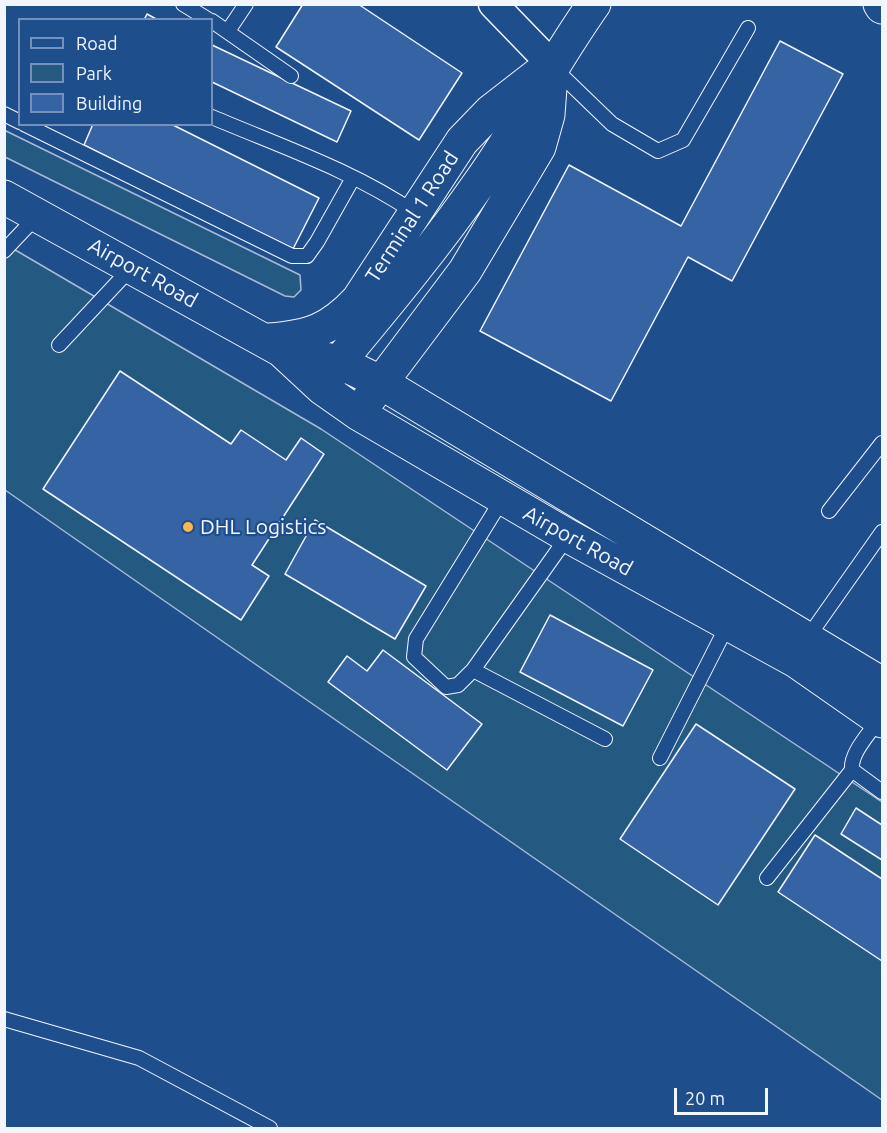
<!DOCTYPE html>
<style>
body{margin:0}
#map{position:relative;width:887px;height:1133px;overflow:hidden;background:#1f4e8c;font-family:Ubuntu,sans-serif}
canvas{display:block}
.frame{position:absolute;inset:0;border:6px solid #f2f6ff;pointer-events:none}
.legend{position:absolute;left:18px;top:18px;width:195px;height:108px;box-sizing:border-box;background:#1f4e8c;border:2px solid #7391ba;margin:0;padding:8px 10px;list-style:none;font-size:18px;color:#f2f6ff}
.legend li{display:flex;align-items:center;gap:12px;height:30px}
.legend b{width:30px;border:2px solid #7391ba}
.scale{position:absolute;left:674px;top:1088px;width:94px;height:27px;box-sizing:border-box;border:3px solid #f2f6ff;border-top:0;padding-left:8px;font-size:18px;line-height:21px;white-space:nowrap;color:#f2f6ff;-webkit-text-stroke:4px #1f4e8c;paint-order:stroke}
</style>
<div id="map">
<canvas width="887" height="1133"></canvas>
<div class="frame"></div>
<ul class="legend">
<li><b style="height:8px;background:#1f4e8c"></b>Road</li>
<li><b style="height:16px;background:#245a82"></b>Park</li>
<li><b style="height:16px;background:#3563a3"></b>Building</li>
</ul>
<div class="scale">20 m</div>
</div>
<script>
const g = document.querySelector('canvas').getContext('2d');
g.lineJoin = 'round';
function fill(path, color) { g.fillStyle = color; g.fill(path, 'evenodd'); }
function stroke(path, color, width, dash) { g.strokeStyle = color; g.lineWidth = width; g.lineCap = dash ? 'butt' : 'round'; g.setLineDash(dash || []); g.stroke(path); }
function label(font, color, halo, rows, align = 'center') {
  g.font = font + ' Ubuntu,sans-serif'; g.lineWidth = 4.5; g.setLineDash([]); g.textBaseline = 'middle'; g.strokeStyle = halo; g.fillStyle = color; for (const [text, x, y, turn = 0] of rows) {
    g.save(); g.translate(x, y); g.rotate((+turn || 0) * Math.PI / 180); g.textAlign = isNaN(turn) ? turn : align; if (halo) g.strokeText(text, 0, 0); g.fillText(text, 0, 0); g.restore();
  }
}
const green = new Path2D(`
 M 4,130 L 300,275 L 301,290 L 294,297 L 285,296 L 5,157 Z
 M 5,244 L 321,429 L 882,802 L 882,1100 L 5,490 Z`);
fill(green, '#245a82');
stroke(green, '#a8bbd7', 1.5);
const building = new Path2D(`
 M 303,4 L 358,4 L 462,73 L 419,140 L 276,47 Z
 M 147,14 L 158,20 L 144,20 Z
 M 780,41 L 843,74 L 732,281 L 688,257 L 611,401 L 480,331 L 569,165 L 681,226 Z
 M 212,45 L 351,111 L 337,142 L 212,82 Z
 M 93,124 L 171,124 L 319,198 L 293,249 L 84,145 Z
 M 120,371 L 231,444 L 241,430 L 286,460 L 301,438 L 324,454 L 252,565 L 269,576 L 241,620 L 43,489 Z
 M 315,520 L 426,586 L 395,639 L 285,574 Z
 M 550,615 L 653,670 L 623,726 L 520,672 Z
 M 383,650 L 482,724 L 447,770 L 328,682 L 347,656 L 367,671 Z
 M 696,724 L 795,789 L 718,905 L 620,839 Z
 M 856,808 L 882,825 L 882,860 L 841,834 Z
 M 815,835 L 882,879 L 882,961 L 778,892 Z`);
fill(building, '#3563a3');
stroke(building, '#f2f6ff', 1.5);
const service = new Path2D(`
 M 183,4 L 209,20
 M 212,21 L 291,76
 M 228,31 L 246,4
 M 555,69 L 612,124 L 658,151 L 683,140 L 748,28
 M 4,114 L 20,122
 M 212,117 C 280,146 354,171 415,213
 M 24,124 L 292,256 L 307,256 L 317,242 L 353,178
 M 4,251 L 37,216
 M 59,345 L 132,267
 M 829,511 L 882,443
 M 568,536 L 473,670 L 605,739
 M 806,640 L 882,532
 M 473,670 L 458,685 L 446,687 L 414,657 L 416,639 L 503,498
 M 660,758 L 728,624
 M 852,770 L 882,792
 M 767,878 L 852,770 C 850,753 870,733 879,719
 M 4,1019 L 139,1058 L 270,1128`);
const minor = new Path2D(`
 M 493,4 L 552,65`);
const tertiary = new Path2D(`
 M 880,4 L 882,7
 M 4,197 L 281,350 L 339,362 L 380,382 L 882,684
 M 269,340 C 310,337 330,330 358,300 L 462,141 L 491,111 L 540,73
 M 281,350 L 322,388 L 359,414 L 568,536 L 796,661 L 882,721
 M 328,379 L 339,362 C 388,303 437,244 480,182 C 521,124 553,62 594,4
 M 368,400 L 465,271 L 539,147 L 548,115 L 551,74`);
stroke(service, '#f2f6ff', 16);
stroke(minor, '#f2f6ff', 31);
stroke(tertiary, '#f2f6ff', 35);
stroke(service, '#1f4e8c', 14);
stroke(minor, '#1f4e8c', 28);
stroke(tertiary, '#1f4e8c', 33);
for (const [x, y, r, color] of [
 [188,527,6,"#ffb74d"]
]) { const dot = new Path2D(); dot.arc(x, y, r, 0, 2 * Math.PI); g.fillStyle = color; g.fill(dot); stroke(dot, '#1f4e8c', 2); }
label('21px', '#f2f6ff', '#1f4e8c', [
 ["Terminal 1 Road",412,217,-57],
 ["Airport Road",143,273,29],
 ["Airport Road",578,541,29]
]);
label('21px', '#f2f6ff', '#1f4e8c', [
 ["DHL Logistics",200,527]
], 'left');
</script>
